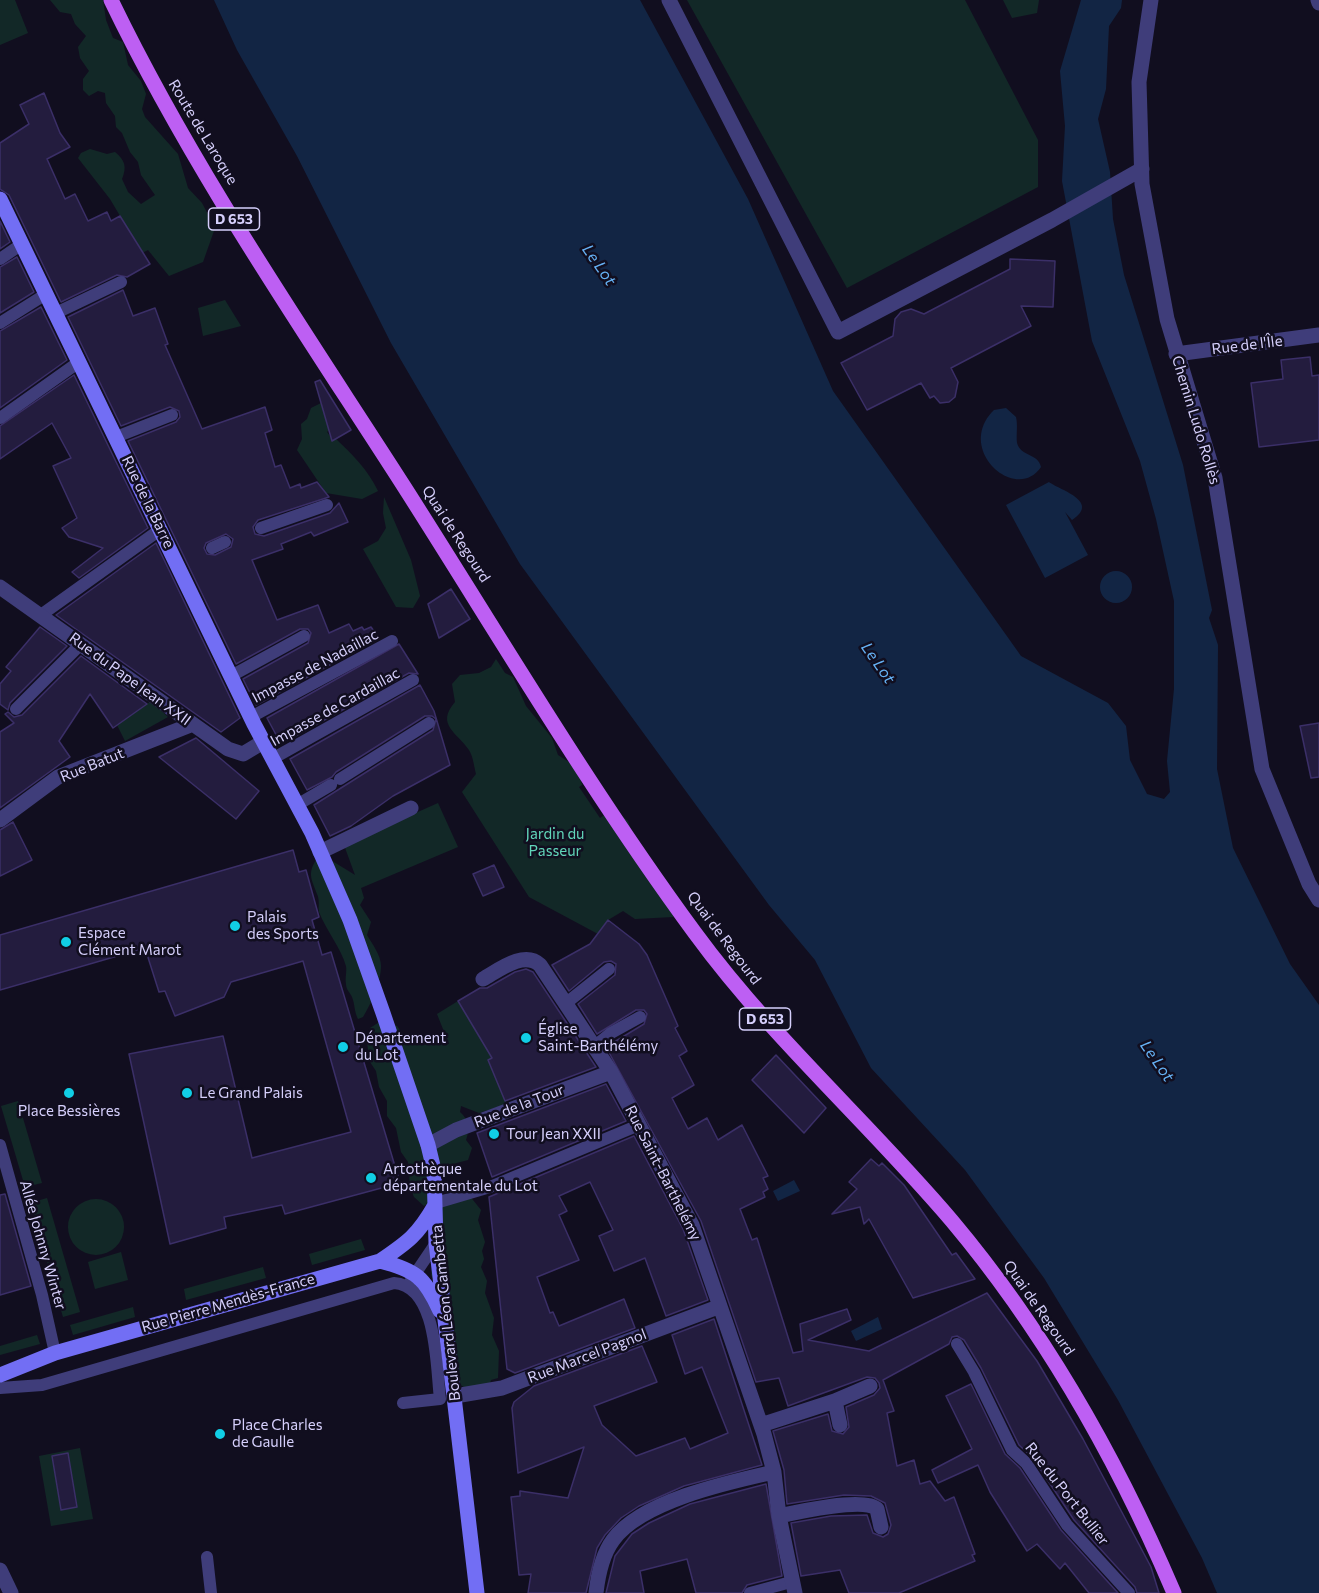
<!DOCTYPE html>
<meta charset="utf-8">
<style>
body{margin:0}
canvas{display:block;background:#110e1f}
</style>
<canvas width="1319" height="1593"></canvas>
<script>
const g = document.querySelector('canvas').getContext('2d');
g.lineJoin = 'round';
function fill(path, color) { g.fillStyle = color; g.fill(path, 'evenodd'); }
function stroke(path, color, width, dash) { g.strokeStyle = color; g.lineWidth = width; g.lineCap = dash ? 'butt' : 'round'; g.setLineDash(dash || []); g.stroke(path); }
function label(font, color, halo, rows, align = 'center') {
  g.font = font + ' Commissioner,sans-serif'; g.lineWidth = 5; g.setLineDash([]); g.textBaseline = 'middle'; g.strokeStyle = halo; g.fillStyle = color; for (const [text, x, y, turn = 0] of rows) {
    g.save(); g.translate(x, y); g.rotate((+turn || 0) * Math.PI / 180); g.textAlign = isNaN(turn) ? turn : align; if (halo) g.strokeText(text, 0, 0); g.fillText(text, 0, 0); g.restore();
  }
}
fill(new Path2D(`
 M 0,0 L 15,0 L 28,33 L 0,45 Z
 M 50,0 L 103,0 L 106,20 L 113,38 L 123,42 L 128,65 L 141,81 L 146,94 L 142,109 L 145,117 L 178,154 L 188,188 L 202,203 L 215,228 L 203,262 L 169,276 L 148,250 L 142,253 L 110,199 L 78,158 L 81,153 L 90,149 L 107,154 L 115,152 C 125,160 127,167 122,179 L 128,192 L 141,204 L 155,195 L 141,175 L 138,162 L 130,152 L 122,133 L 116,127 L 115,116 L 106,103 L 105,93 L 98,91 L 89,96 L 83,90 L 83,79 L 89,71 L 80,58 L 78,47 L 86,36 L 75,24 L 71,14 L 60,12 Z
 M 687,0 L 965,0 L 1038,140 L 1038,187 L 847,288 Z
 M 1003,0 L 1039,0 L 1037,13 L 1012,18 Z
 M 225,300 L 241,326 L 203,336 L 198,308 Z
 M 321,403 L 331,428 L 327,432 L 333,440 L 336,439 C 353,455 367,469 378,491 L 362,499 L 326,493 L 297,450 L 302,439 L 301,424 L 307,419 L 311,408 Z
 M 384,497 L 411,560 L 420,596 L 413,608 L 396,607 L 363,549 L 378,541 L 386,528 L 383,513 Z
 M 496,659 L 505,673 L 513,677 L 526,706 L 552,738 L 558,755 L 572,764 L 580,775 L 582,785 L 579,787 L 600,818 L 613,809 L 628,821 L 634,838 L 678,908 L 673,917 L 635,919 L 623,911 L 608,920 L 598,934 L 529,897 L 462,792 L 476,774 C 474,766 473,756 469,750 C 458,733 435,725 455,702 L 452,684 L 460,675 L 479,673 L 491,667 Z
 M 151,701 L 168,717 L 125,741 L 117,725 Z
 M 438,803 L 458,847 L 361,888 L 364,898 L 360,905 L 371,922 L 367,935 C 372,944 381,955 381,966 C 381,982 371,1004 363,1017 L 358,1019 C 354,1011 355,1004 352,997 C 350,992 346,990 346,984 C 345,978 347,971 346,966 C 341,948 326,930 319,912 C 318,907 320,900 317,894 C 312,880 307,874 316,860 L 329,859 L 355,875 L 344,845 Z
 M 458,1001 L 492,1058 L 489,1060 L 507,1104 L 479,1113 L 461,1106 L 460,1112 C 469,1120 470,1129 466,1140 L 472,1148 L 468,1160 L 441,1167 L 438,1175 L 442,1182 L 430,1202 L 424,1206 L 414,1197 L 410,1187 L 408,1162 L 401,1152 L 396,1128 L 387,1116 L 387,1101 L 379,1087 L 376,1071 L 370,1062 L 366,1036 L 370,1028 L 381,1021 L 397,1026 L 407,1040 L 418,1041 L 428,1034 L 449,1044 L 437,1014 Z
 M 18,1101 L 42,1183 L 25,1187 L 1,1106 Z
 M 469,1195 L 481,1210 L 478,1220 L 485,1242 L 482,1251 L 484,1259 L 481,1267 L 487,1281 L 485,1293 L 494,1318 L 492,1335 L 499,1351 L 498,1378 L 491,1380 L 489,1387 L 466,1388 L 458,1384 L 436,1284 L 431,1275 L 440,1206 Z
 M 47,1198 L 80,1312 L 63,1317 L 30,1203 Z
 M68 1227a28 28 0 1 1 56 0a28 28 0 1 1-56 0Z
 M 361,1239 L 365,1250 L 312,1265 L 309,1254 Z
 M 121,1252 L 128,1280 L 95,1289 L 88,1262 Z
 M 263,1267 L 266,1278 L 186,1300 L 184,1289 Z
 M 133,1307 L 135,1317 L 73,1335 L 70,1325 Z
 M 37,1335 L 40,1344 L 0,1355 L 0,1346 Z
 M 80,1448 L 93,1519 L 51,1526 L 39,1456 Z`), '#122827');
fill(new Path2D(`
 M 214,0 L 640,0 L 748,199 L 833,391 L 1021,656 L 1108,703 L 1126,726 L 1130,760 L 1147,794 L 1164,799 L 1170,792 L 1167,761 L 1174,689 L 1174,601 L 1156,519 L 1140,461 L 1092,341 L 1062,181 L 1065,126 L 1060,71 L 1081,0 L 1122,0 L 1121,8 L 1109,26 L 1106,89 L 1098,119 L 1110,172 L 1113,219 L 1124,275 L 1183,465 L 1212,610 L 1209,618 L 1218,645 L 1217,769 L 1233,848 L 1290,964 L 1319,1005 L 1319,1593 L 1217,1593 L 1202,1558 L 1118,1400 L 1044,1278 L 965,1170 L 871,1068 L 815,960 L 769,905 L 520,564 L 391,343 L 297,156 L 237,50 Z
 M 1006,408 L 1016,417 C 1018,426 1016,434 1017,443 C 1021,457 1038,453 1041,467 C 1016,504 954,449 994,410 Z
 M 1049,482 C 1057,489 1102,501 1072,520 L 1065,512 L 1088,555 L 1045,578 L 1006,505 Z
 M1100 587a16 16 0 1 1 32 0a16 16 0 1 1-32 0Z
 M 794,1180 L 800,1191 L 778,1201 L 773,1191 Z
 M 878,1317 L 882,1329 L 856,1341 L 851,1331 Z`), '#122544');
const building = new Path2D(`
 M 44,93 L 60,133 L 70,147 L 47,159 L 65,199 L 75,194 L 88,221 L 107,212 L 111,221 L 120,216 L 150,264 L 127,277 L 117,275 L 61,302 L 9,195 L 0,189 L 0,143 L 29,124 L 20,105 Z
 M 0,221 L 10,242 L 0,249 Z
 M 17,257 L 34,292 L 0,313 L 0,267 Z
 M 1010,259 L 1055,261 L 1053,307 L 1021,306 L 1031,326 L 951,368 L 958,382 L 955,397 L 949,402 L 940,403 L 934,396 L 930,398 L 921,383 L 867,410 L 841,363 L 893,336 L 895,319 L 901,312 L 911,309 L 924,314 L 1010,269 Z
 M 123,290 L 133,316 L 155,308 L 168,344 L 165,345 L 202,429 L 265,407 L 272,430 L 265,433 L 275,467 L 281,465 L 290,488 L 300,484 L 301,488 L 317,482 L 329,497 L 258,520 L 253,527 L 255,534 L 264,536 L 330,513 L 339,503 L 348,522 L 314,536 L 311,532 L 281,544 L 283,549 L 252,560 L 277,620 L 318,605 L 329,633 L 349,624 L 353,631 L 362,627 L 364,630 L 371,627 L 379,638 L 256,705 L 243,679 L 308,643 L 311,633 L 308,629 L 300,629 L 236,664 L 128,441 L 176,422 L 180,417 L 179,411 L 170,407 L 121,426 L 68,317 ZM 226,534 L 233,539 L 231,547 L 215,555 L 207,554 L 204,548 L 206,543 Z
 M 41,307 L 67,360 L 0,408 L 0,331 Z
 M 1310,357 L 1312,376 L 1319,375 L 1319,440 L 1259,447 L 1251,383 L 1283,379 L 1281,360 Z
 M 74,375 L 148,528 L 79,578 L 72,572 L 103,548 L 69,537 L 62,528 L 77,518 L 53,466 L 71,458 L 52,423 L 0,459 L 0,426 Z
 M 320,380 L 351,430 L 332,441 L 315,382 Z
 M 156,543 L 240,718 L 221,732 L 56,615 Z
 M 451,589 L 470,619 L 439,638 L 428,604 Z
 M 40,627 L 67,646 L 10,703 L 8,710 L 0,704 L 0,684 L 11,671 L 6,667 Z
 M 399,644 L 418,674 L 409,673 L 281,744 L 267,718 Z
 M 81,656 L 147,704 L 113,728 L 90,694 L 59,741 L 70,757 L 0,808 L 0,732 L 14,723 L 5,714 L 8,712 L 14,717 L 22,715 Z
 M 420,685 L 434,711 L 450,765 L 393,796 L 351,826 L 330,836 L 314,805 L 433,730 L 436,719 L 432,716 L 425,716 L 336,772 L 332,777 L 307,790 L 290,759 Z
 M 1319,723 L 1319,777 L 1311,778 L 1300,726 Z
 M 196,738 L 259,791 L 236,819 L 159,757 Z
 M 13,822 L 32,860 L 0,876 L 0,830 Z
 M 293,850 L 299,872 L 306,870 L 319,917 L 312,920 L 322,955 L 331,952 L 400,1183 L 285,1214 L 282,1205 L 224,1217 L 226,1228 L 170,1244 L 129,1054 L 223,1036 L 252,1158 L 351,1132 L 303,961 L 231,982 L 224,997 L 175,1016 L 165,991 L 159,992 L 145,948 L 0,990 L 0,935 Z
 M 494,865 L 504,887 L 483,896 L 473,874 Z
 M 608,920 L 639,944 L 647,955 L 678,1026 L 675,1028 L 687,1051 L 679,1056 L 694,1085 L 672,1098 L 688,1129 L 707,1118 L 718,1140 L 742,1125 L 768,1176 L 763,1178 L 768,1189 L 763,1192 L 765,1197 L 740,1209 L 752,1240 L 757,1238 L 793,1353 L 803,1351 L 800,1324 L 847,1309 L 851,1320 L 808,1340 L 869,1351 L 987,1293 L 1037,1361 L 1083,1439 L 1151,1567 L 1159,1593 L 1137,1593 L 1135,1587 L 1074,1520 L 1033,1458 L 1019,1445 L 981,1368 L 964,1340 L 957,1336 L 952,1337 L 949,1344 L 883,1380 L 894,1411 L 887,1413 L 897,1466 L 914,1460 L 920,1484 L 930,1481 L 945,1501 L 954,1497 L 975,1554 L 972,1555 L 975,1561 L 899,1593 L 849,1593 L 840,1570 L 801,1576 L 791,1523 L 831,1516 L 867,1515 L 873,1533 L 883,1537 L 888,1534 L 891,1525 L 885,1503 L 871,1496 L 844,1495 L 787,1504 L 784,1470 L 773,1431 L 828,1414 L 832,1431 L 843,1434 L 849,1427 L 846,1407 L 874,1395 L 880,1388 L 879,1383 L 875,1378 L 867,1377 L 788,1406 L 779,1378 L 756,1382 L 701,1221 L 606,1047 L 644,1024 L 647,1014 L 644,1010 L 636,1010 L 597,1034 L 578,1004 L 615,975 L 616,964 L 611,961 L 604,962 L 569,991 L 552,965 L 590,944 Z
 M 526,969 L 533,972 L 596,1067 L 505,1101 L 488,1060 L 492,1058 L 458,1001 L 480,988 L 487,988 L 515,972 Z
 M 776,1055 L 826,1108 L 804,1133 L 752,1080 Z
 M 606,1084 L 626,1121 L 492,1177 L 477,1133 Z
 M 634,1136 L 683,1229 L 708,1300 L 666,1316 L 645,1258 L 614,1271 L 599,1236 L 613,1230 L 590,1182 L 559,1196 L 567,1211 L 559,1215 L 579,1260 L 537,1277 L 550,1313 L 553,1312 L 559,1326 L 624,1299 L 635,1328 L 515,1373 L 507,1369 L 489,1197 Z
 M 871,1159 L 879,1166 L 882,1163 L 904,1185 L 952,1255 L 956,1253 L 975,1279 L 913,1298 L 869,1219 L 864,1224 L 860,1207 L 832,1214 L 857,1189 L 849,1182 Z
 M 5,1194 L 31,1286 L 0,1295 L 0,1195 Z
 M 714,1319 L 762,1465 L 684,1486 L 639,1506 L 621,1518 L 605,1535 L 597,1548 L 586,1593 L 528,1593 L 531,1574 L 519,1575 L 511,1497 L 520,1496 L 520,1491 L 568,1498 L 584,1447 L 518,1473 L 512,1408 L 514,1402 L 534,1386 L 642,1346 L 657,1382 L 594,1406 L 602,1425 L 636,1456 L 685,1438 L 690,1449 L 728,1433 L 702,1367 L 685,1374 L 672,1335 Z
 M 971,1384 L 1005,1454 L 1020,1468 L 1061,1530 L 1118,1593 L 1089,1593 L 1065,1563 L 1060,1569 L 1037,1544 L 1027,1551 L 990,1492 L 978,1465 L 938,1483 L 932,1470 L 972,1449 L 946,1396 Z
 M 68,1453 L 77,1507 L 61,1510 L 52,1456 Z
 M 766,1484 L 782,1576 L 747,1585 L 742,1593 L 696,1593 L 687,1559 L 640,1571 L 644,1593 L 606,1593 L 615,1556 L 632,1534 L 649,1523 L 690,1504 Z`);
fill(building, '#231c3e');
stroke(building, '#3b2f68', 1.5);
stroke(new Path2D(`
 M 0,259 L 22,244
 M 56,313 L 121,282
 M 0,323 L 46,294
 M 0,418 L 79,362
 M 116,437 L 172,415
 M 261,528 L 327,505
 M 212,548 L 225,542
 M 41,615 L 161,529
 M 231,676 L 304,636
 M 16,709 L 81,644
 M 251,717 L 392,641
 M 272,759 L 413,680
 M 340,779 L 429,723
 M 297,805 L 331,785
 M 565,1004 L 609,969
 M 595,1046 L 611,1033 L 640,1017
 M 0,1145 L 42,1295 L 55,1353
 M 436,1203 L 490,1187 L 639,1125
 M 411,1280 L 436,1243
 M 957,1344 L 974,1372 L 1012,1450 L 1026,1463 L 1067,1525 L 1129,1593
 M 0,1388 L 42,1385 L 394,1283 C 438,1286 436,1367 440,1399 L 403,1403
 M 207,1557 L 211,1593
 M 750,1593 L 791,1582`), '#3f3d7a', 12);
stroke(new Path2D(`
 M 669,0 L 838,332 L 1052,220 L 1142,169
 M 1151,0 L 1139,82 L 1142,184 L 1167,319 L 1215,478 L 1262,769 L 1309,884 L 1319,900
 M 1318,0 L 1319,3
 M 1176,354 L 1319,335
 M 0,587 L 228,749 L 243,754 L 263,742
 M 0,820 L 58,777 L 193,724
 M 320,852 L 411,808
 M 483,979 C 499,970 524,950 540,965 L 611,1072 L 692,1225 L 764,1434 L 774,1472 L 779,1516 L 795,1593
 M 428,1145 L 456,1130 L 611,1072
 M 455,1396 L 502,1388 L 718,1307
 M 835,1401 L 840,1425
 M 761,1425 L 835,1401 L 870,1386
 M 779,1516 C 797,1512 864,1497 877,1509 L 881,1527
 M 0,1570 L 11,1593
 M 596,1593 C 598,1575 602,1555 613,1540 C 641,1501 729,1482 774,1472`), '#3f3d7a', 15);
stroke(new Path2D(`
 M 0,199 L 254,724 L 312,833 L 350,920 L 383,1013 L 428,1145 L 434,1170 L 436,1243 L 477,1593
 M 380,1261 C 415,1270 425,1277 440,1311
 M 0,1375 L 55,1353 L 380,1261 C 408,1242 418,1235 435,1205`), '#726ef4', 15);
stroke(new Path2D(`
 M 111,0 C 193,170 303,329 405,488 C 500,637 590,790 695,933 C 771,1037 869,1123 952,1221 C 1046,1333 1117,1459 1174,1593`), '#bd5ff3', 15);
for (const [x, y, r, color] of [
 [235,926,6,"#11cee5"],
 [66,942,6,"#11cee5"],
 [526,1038,6,"#11cee5"],
 [343,1047,6,"#11cee5"],
 [69,1093,6,"#11cee5"],
 [187,1093,6,"#11cee5"],
 [494,1134,6,"#11cee5"],
 [371,1178,6,"#11cee5"],
 [220,1434,6,"#11cee5"]
]) { const dot = new Path2D(); dot.arc(x, y, r, 0, 2 * Math.PI); g.fillStyle = color; g.fill(dot); stroke(dot, '#110e1f', 2); }
for (const [x, y, w] of [
 [234,219,51],
 [765,1019,51]
]) { const box = new Path2D(); box.roundRect(x - w / 2, y - 11, w, 22, 4.5); g.fillStyle = '#110e1f'; g.fill(box); stroke(box, '#d5cffb', 1.5); }
label('bold 14px', '#d5cffb', null, [
 ["D 653",234,219],
 ["D 653",765,1019]
]);
label('15px', '#d5cffb', '#110e1f', [
 ["Route de Laroque",203,132,59],
 ["Rue de l'Île",1247,345,-7],
 ["Chemin Ludo Rollès",1196,420,73],
 ["Rue de la Barre",148,502,64],
 ["Quai de Regourd",456,534,57],
 ["Impasse de Nadaillac",315,666,-28],
 ["Rue du Pape Jean XXII",130,679,36],
 ["Impasse de Cardaillac",335,707,-29],
 ["Rue Batut",92,765,-22],
 ["Quai de Regourd",724,938,53],
 ["Rue de la Tour",519,1106,-21],
 ["Rue Saint-Barthelémy",663,1173,63],
 ["Allée Johnny Winter",43,1245,74],
 ["Rue Pierre Mendès-France",228,1303,-16],
 ["Quai de Regourd",1039,1308,55],
 ["Boulevard Léon Gambetta",446,1313,-96],
 ["Rue Marcel Pagnol",587,1356,-21],
 ["Rue du Port Bullier",1067,1494,52]
]);
label('15px', '#61d5b9', '#110e1f', [
 ["Jardin du",555,834],
 ["Passeur",555,851]
]);
label('15px', '#d5cffb', '#110e1f', [
 ["Palais",247,917],
 ["des Sports",247,934],
 ["Espace",78,933],
 ["Clément Marot",78,950],
 ["Église",538,1029],
 ["Saint-Barthélémy",538,1046],
 ["Département",355,1038],
 ["du Lot",355,1055],
 ["Le Grand Palais",199,1093],
 ["Place Bessières",69,1111,"center"],
 ["Tour Jean XXII",506,1134],
 ["Artothèque",383,1169],
 ["départementale du Lot",383,1186],
 ["Place Charles",232,1425],
 ["de Gaulle",232,1442]
], 'left');
label('italic 16px', '#65b0f3', '#110e1f', [
 ["Le Lot",599,265,55],
 ["Le Lot",878,663,55],
 ["Le Lot",1157,1061,55]
]);
</script>
